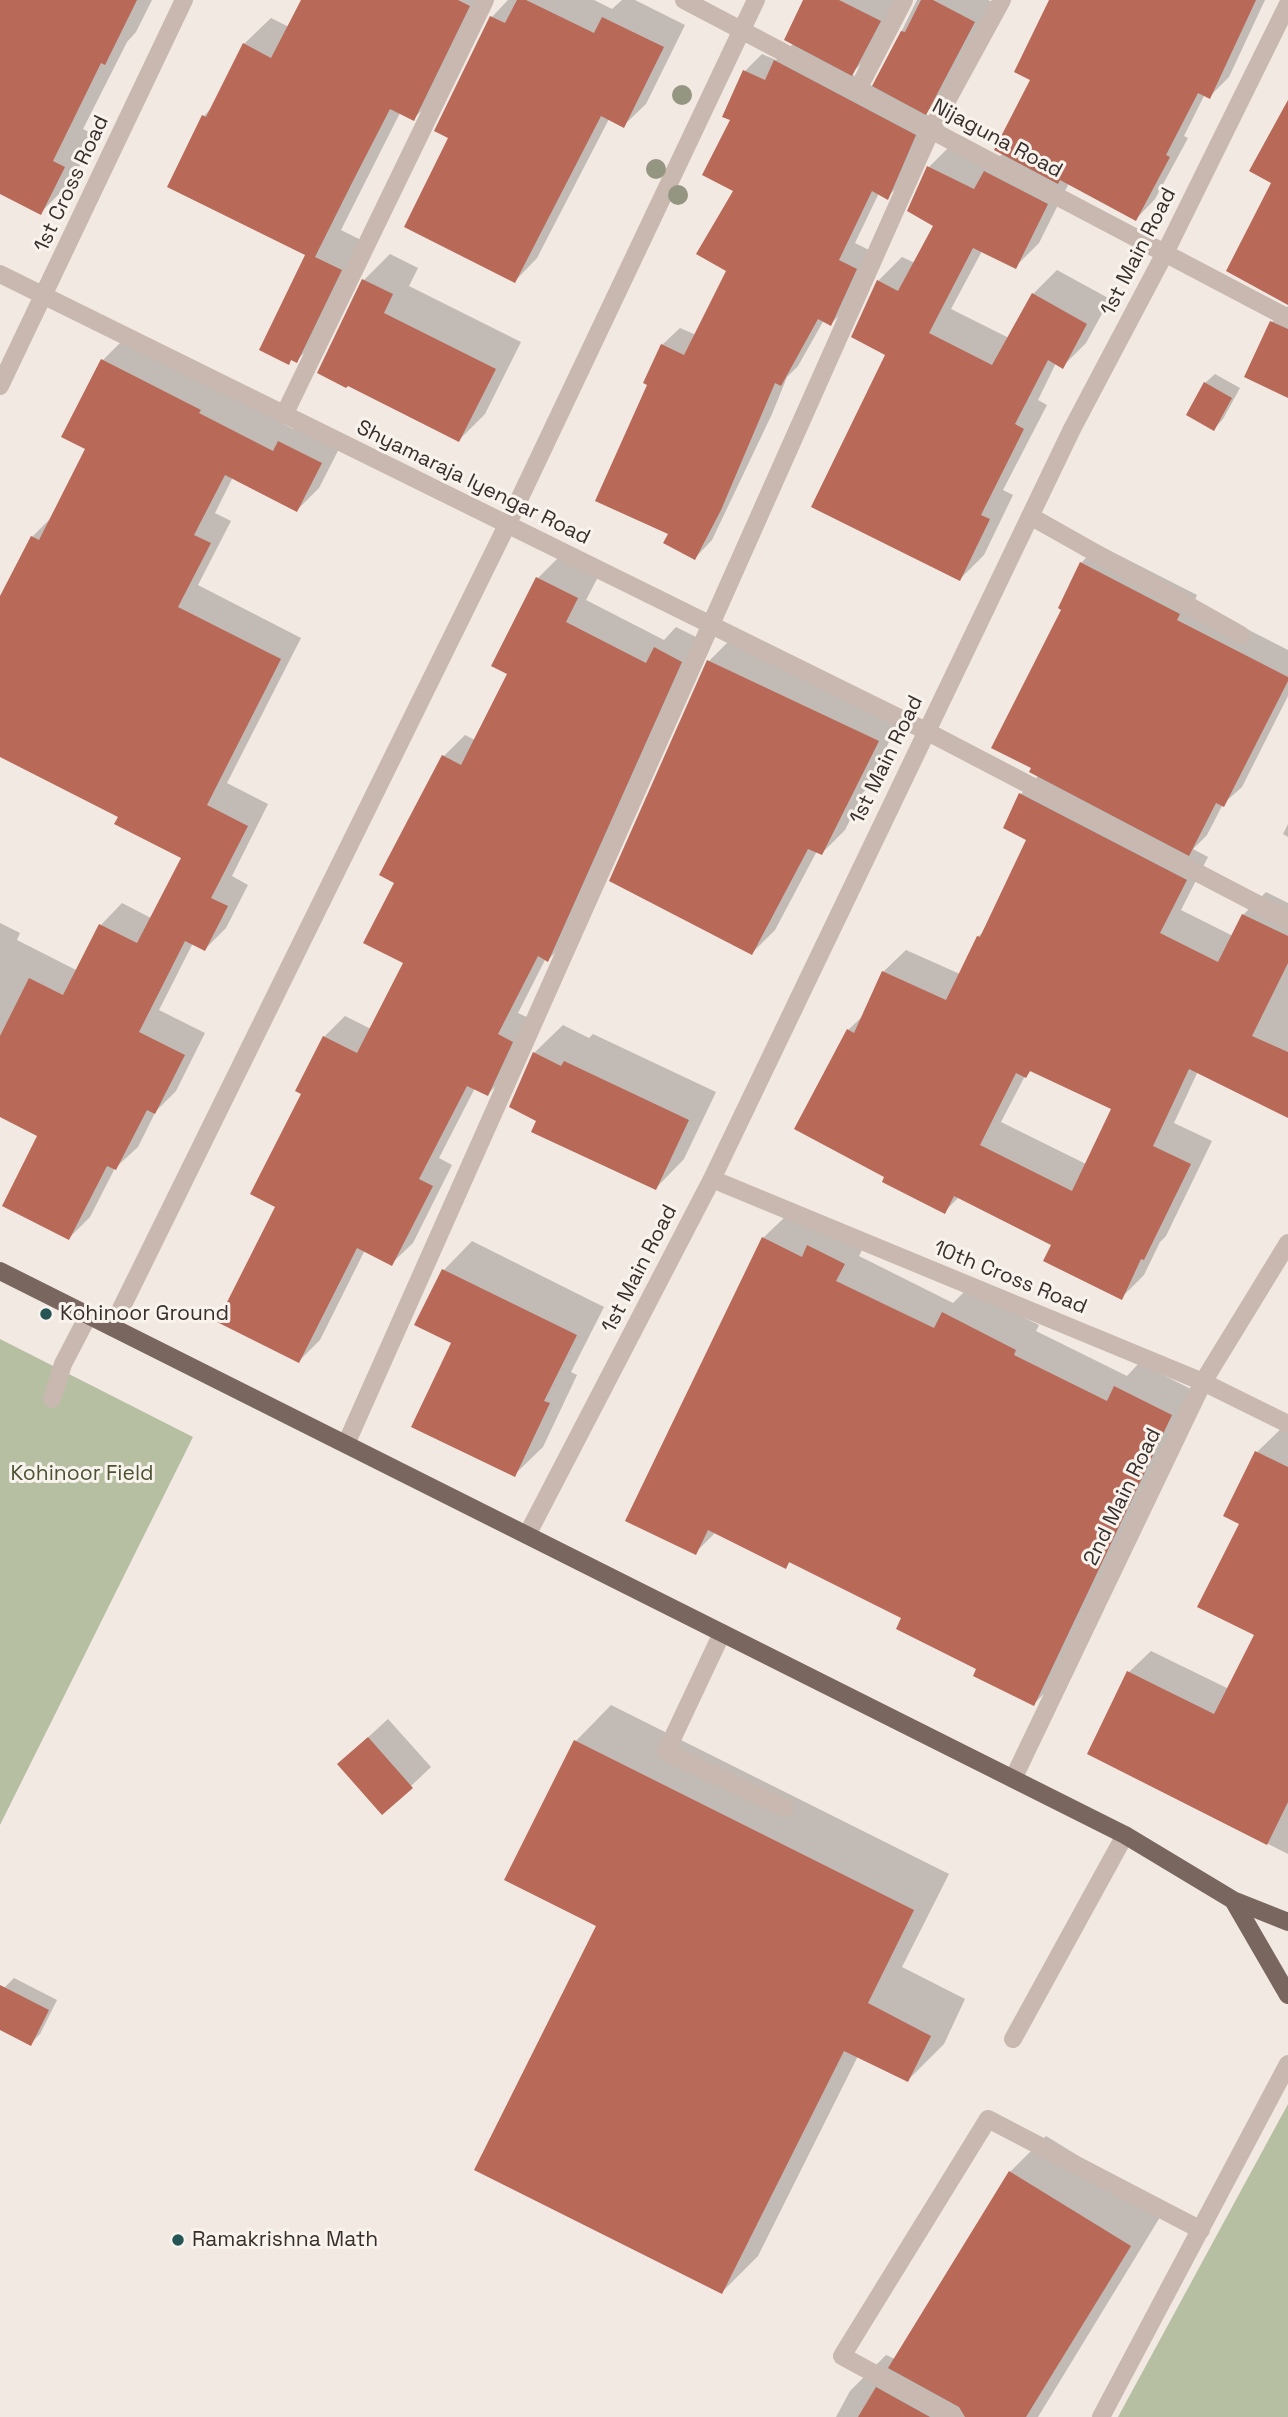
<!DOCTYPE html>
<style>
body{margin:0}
canvas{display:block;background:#f1e9e2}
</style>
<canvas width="1288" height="2417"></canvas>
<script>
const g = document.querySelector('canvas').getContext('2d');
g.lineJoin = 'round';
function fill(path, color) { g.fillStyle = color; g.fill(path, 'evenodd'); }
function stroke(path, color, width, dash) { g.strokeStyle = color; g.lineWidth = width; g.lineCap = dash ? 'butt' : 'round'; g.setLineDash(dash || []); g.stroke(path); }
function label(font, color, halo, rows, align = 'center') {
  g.font = font + ' "Space Grotesk",sans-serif'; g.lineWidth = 6; g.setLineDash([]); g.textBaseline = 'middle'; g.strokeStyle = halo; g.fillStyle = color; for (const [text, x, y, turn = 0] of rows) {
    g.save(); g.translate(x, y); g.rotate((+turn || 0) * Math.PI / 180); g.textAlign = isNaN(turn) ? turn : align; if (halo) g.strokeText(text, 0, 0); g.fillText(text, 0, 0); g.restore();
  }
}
fill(new Path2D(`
 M 0,1339 L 193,1437 L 0,1825 Z
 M 1288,2104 L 1288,2417 L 1118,2417 Z`), '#b7bfa3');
fill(new Path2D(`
 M 0,0 L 152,0 L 136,32 L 127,42 L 83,129 L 95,135 L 72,181 L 41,212 L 0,192 Z
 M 303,0 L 485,0 L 440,93 L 413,119 L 400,113 L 341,230 L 367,243 L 323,334 L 296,361 L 292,359 L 288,363 L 308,254 L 169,186 L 204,116 L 213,106 L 244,44 L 271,18 L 289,27 Z
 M 508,0 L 594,0 L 612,9 L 622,0 L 635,0 L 685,25 L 646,104 L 623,126 L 609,119 L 537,258 L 515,281 L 450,137 L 436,131 L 492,17 Z
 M 805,0 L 899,0 L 871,54 L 851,74 L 874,87 L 917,0 L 988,0 L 993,2 L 945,93 L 925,114 L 933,117 L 905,180 L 887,197 L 879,193 L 855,243 L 873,252 L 848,306 L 831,324 L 824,320 L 798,366 L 787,377 L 772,414 L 712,540 L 695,558 L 670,533 L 662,345 L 680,328 L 696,335 L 728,270 L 736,191 L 732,119 L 745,71 L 762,54 L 776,60 L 794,43 Z
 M 1051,0 L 1265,0 L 1229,77 L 1209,97 L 1205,94 L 1184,136 L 1188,138 L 1155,199 L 1136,219 L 1069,183 L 1039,243 L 1015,267 L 982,251 L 951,309 L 1009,338 L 1033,294 L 1057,270 L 1110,299 L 1086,343 L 1062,367 L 1056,363 L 1038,400 L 1047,405 L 1003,490 L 1013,495 L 984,555 L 960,579 L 887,354 L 854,336 L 878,281 L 902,257 L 915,263 L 936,225 L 929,167 L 953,143 L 994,163 L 1003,153 L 1032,80 Z
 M 390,254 L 418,268 L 409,286 L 521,342 L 485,414 L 459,440 L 364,280 Z
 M 1288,306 L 1288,396 L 1272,322 Z
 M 124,339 L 293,429 L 301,420 L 343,441 L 319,488 L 297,510 L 233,477 L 215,513 L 231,521 L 198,585 L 301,638 L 227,783 L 268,804 L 232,876 L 248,885 L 226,928 L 205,949 L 193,943 L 159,1010 L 205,1033 L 176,1091 L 156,1111 L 138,1147 L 115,1168 L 90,1217 L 69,1238 L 40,1136 L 0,1115 L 0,923 L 20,933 L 17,940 L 78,971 L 101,925 L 122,903 L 151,918 L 183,857 L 120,817 L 0,755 L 0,600 L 32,537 L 53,516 L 87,449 L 103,360 Z
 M 1215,374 L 1240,388 L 1223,419 L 1214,429 L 1205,383 Z
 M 1099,545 L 1197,595 L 1194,602 L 1288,650 L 1288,696 L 1242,787 L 1223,804 L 1207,835 L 1193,849 L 1208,857 L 1181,910 L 1233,936 L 1243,915 L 1266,892 L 1288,903 L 1288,1115 L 1198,1071 L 1174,1123 L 1212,1141 L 1166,1236 L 1160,1242 L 1144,1275 L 1121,1298 L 1053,1244 L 960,1196 L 944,1212 L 887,1177 L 848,1030 L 865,1014 L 883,972 L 906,950 L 960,974 L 978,937 L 987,928 L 1028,839 L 1005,827 L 1021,794 L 1039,775 L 1064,609 L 1081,563 ZM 1032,1070 L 1114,1108 L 1086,1164 L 1001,1122 L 1025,1076 Z
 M 559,557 L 598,577 L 586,600 L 664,640 L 676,627 L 702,640 L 569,938 L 548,960 L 546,958 L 518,1013 L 533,1020 L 509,1073 L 488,1094 L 475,1088 L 439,1158 L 452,1165 L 413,1243 L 391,1264 L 365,1250 L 320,1340 L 299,1361 L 277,1206 L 303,1093 L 324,1037 L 345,1016 L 371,1029 L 405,963 L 396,882 L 444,756 L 465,735 L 475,740 L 509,673 L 538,578 Z
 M 732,638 L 901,718 L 845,830 L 822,853 L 817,851 L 775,930 L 752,953 L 709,661 Z
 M 1288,824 L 1288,837 L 1283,834 Z
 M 563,1025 L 589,1038 L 593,1034 L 716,1092 L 684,1159 L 656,1188 L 538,1120 L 534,1053 Z
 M 787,1215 L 867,1240 L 859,1256 L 953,1303 L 967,1289 L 1039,1325 L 1036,1331 L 1127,1376 L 1139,1363 L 1195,1391 L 1057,1680 L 1034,1704 L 904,1617 L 791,1561 L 785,1567 L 716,1532 L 695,1553 L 763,1238 Z
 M 472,1241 L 604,1307 L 571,1372 L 577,1375 L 543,1447 L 514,1475 L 453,1342 L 417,1324 L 444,1270 Z
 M 1288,1422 L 1288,1854 L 1089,1753 L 1129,1672 L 1151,1651 L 1229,1689 L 1256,1634 L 1242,1523 L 1257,1452 Z
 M 611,1705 L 949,1874 L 902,1967 L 965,1999 L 944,2044 L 908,2080 L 858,2056 L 758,2256 L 722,2292 L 598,1925 L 507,1879 L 576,1741 Z
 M 388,1719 L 431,1767 L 411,1786 L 339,1764 Z
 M 14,1978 L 57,2000 L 40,2034 L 30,2044 L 0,2028 L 0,1997 L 5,1987 Z
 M 1046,2136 L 1165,2209 L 1038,2417 L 836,2417 L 850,2391 L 886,2355 L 895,2359 L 1010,2172 Z`), '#0003');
fill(new Path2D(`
 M 0,0 L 137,0 L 105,65 L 101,63 L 53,161 L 65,167 L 41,215 L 0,194 Z
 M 301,0 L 458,0 L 470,6 L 414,121 L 390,109 L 354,179 L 315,257 L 342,270 L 297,363 L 291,360 L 289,365 L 259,350 L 305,255 L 167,187 L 202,115 L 206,117 L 243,43 L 271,58 Z
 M 517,0 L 526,0 L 594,33 L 602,17 L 664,47 L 624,128 L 601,116 L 515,283 L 404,227 L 448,138 L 434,131 L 490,16 L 505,23 Z
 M 803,0 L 839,0 L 881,21 L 852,76 L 784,40 Z
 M 921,0 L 933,0 L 975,22 L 926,115 L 872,86 L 901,31 L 905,32 Z
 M 1049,0 L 1256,0 L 1210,99 L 1198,93 L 1166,155 L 1170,157 L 1136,221 L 1060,180 L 1058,184 L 994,150 L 1030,80 L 1014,72 Z
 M 774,60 L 916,135 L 888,200 L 872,191 L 839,260 L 857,269 L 831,326 L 818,319 L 781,386 L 775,383 L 721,510 L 695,560 L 663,543 L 668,534 L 595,501 L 647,385 L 643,383 L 661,344 L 684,355 L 726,271 L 696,254 L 733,191 L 702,175 L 730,120 L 722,117 L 743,70 L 765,80 Z
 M 1288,100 L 1288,305 L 1226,271 L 1271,183 L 1249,171 Z
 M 927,166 L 974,189 L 984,171 L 1048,204 L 1016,269 L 973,248 L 929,333 L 992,365 L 1032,293 L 1087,324 L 1063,369 L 1048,360 L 1015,424 L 1024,429 L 981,515 L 990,519 L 960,581 L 811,507 L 885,355 L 851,337 L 877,280 L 898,291 L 933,226 L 907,211 Z
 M 362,279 L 393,294 L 384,313 L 496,369 L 459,442 L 348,386 L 346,388 L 317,373 Z
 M 1270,321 L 1288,329 L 1288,398 L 1244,377 Z
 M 101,359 L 201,410 L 199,413 L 273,451 L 278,441 L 322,463 L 297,512 L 225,475 L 194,535 L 211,543 L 178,607 L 281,659 L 207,805 L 248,826 L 211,898 L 228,906 L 205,951 L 185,941 L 139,1032 L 185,1055 L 155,1114 L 147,1110 L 116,1170 L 107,1166 L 69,1240 L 2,1206 L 37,1136 L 0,1117 L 0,1036 L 29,978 L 63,995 L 99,924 L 137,943 L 181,858 L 114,824 L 118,817 L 0,757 L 0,596 L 31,536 L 39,540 L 85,449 L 61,437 Z
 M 1204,382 L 1232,398 L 1214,431 L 1186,415 Z
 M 1080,562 L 1180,614 L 1177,620 L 1288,677 L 1288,681 L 1224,807 L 1216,803 L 1189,856 L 1029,772 L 1031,768 L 991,748 L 1061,610 L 1058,608 Z
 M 536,577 L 578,598 L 566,622 L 646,663 L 654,647 L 682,662 L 548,962 L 538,956 L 498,1034 L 513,1042 L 488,1096 L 467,1086 L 419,1179 L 433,1186 L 392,1266 L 357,1248 L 299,1363 L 217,1322 L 275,1207 L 250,1194 L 301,1094 L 295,1091 L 323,1036 L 357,1053 L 403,963 L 363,943 L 394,883 L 379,875 L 442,755 L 461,765 L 507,674 L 491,666 Z
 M 707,660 L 879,741 L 822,855 L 808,849 L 752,955 L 609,881 Z
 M 1019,793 L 1187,880 L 1160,933 L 1218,962 L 1242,914 L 1288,936 L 1288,963 L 1252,1036 L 1288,1052 L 1288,1118 L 1189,1069 L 1153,1146 L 1191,1164 L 1144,1260 L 1141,1259 L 1122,1300 L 1043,1261 L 1051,1245 L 954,1196 L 945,1214 L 882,1182 L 884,1177 L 794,1129 L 847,1029 L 854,1033 L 882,971 L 946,1000 L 977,936 L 980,937 L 1026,840 L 1003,828 ZM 1030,1071 L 1111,1109 L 1072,1191 L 980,1145 L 1016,1073 L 1026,1078 Z
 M 533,1052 L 561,1066 L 564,1061 L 689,1120 L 656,1190 L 531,1132 L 536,1121 L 509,1107 Z
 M 762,1237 L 802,1257 L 807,1245 L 845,1264 L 836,1281 L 934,1328 L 942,1312 L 1016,1350 L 1014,1355 L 1107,1401 L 1114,1386 L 1172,1415 L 1034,1706 L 973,1676 L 976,1669 L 896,1629 L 901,1618 L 789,1562 L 786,1569 L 708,1530 L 696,1555 L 625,1521 Z
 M 442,1269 L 577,1335 L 544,1401 L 550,1403 L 515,1477 L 411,1427 L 451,1343 L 414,1325 Z
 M 1255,1451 L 1288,1467 L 1288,1802 L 1267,1845 L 1087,1754 L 1127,1671 L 1214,1714 L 1254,1635 L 1197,1607 L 1239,1524 L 1223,1516 Z
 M 368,1737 L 413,1788 L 382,1815 L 337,1764 Z
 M 574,1740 L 914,1910 L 868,2003 L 931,2036 L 908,2082 L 844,2051 L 722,2294 L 474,2170 L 596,1926 L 504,1880 Z
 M 0,1985 L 49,2010 L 31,2046 L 0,2030 Z
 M 1009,2171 L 1131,2246 L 1026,2417 L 965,2417 L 959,2407 L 888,2368 Z
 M 876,2387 L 930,2417 L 858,2417 Z`), '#b86958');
stroke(new Path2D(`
 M 684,0 L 1288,318
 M 857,91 L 904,0
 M 0,274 L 926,731 L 1288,920
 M 0,386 L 184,0
 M 284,415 L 485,0
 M 1030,516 L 1241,635
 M 712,1179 L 1203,1382 L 1288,1424
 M 112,1327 L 507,525 L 756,0
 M 52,1399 L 63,1364 L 88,1316
 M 346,1444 L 931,130 L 1002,0
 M 527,1535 L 712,1179 L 1072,429 L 1165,253 L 1288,4
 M 722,1633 L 666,1752 L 785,1808
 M 1013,1779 L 1203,1382 L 1288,1243
 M 1013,2039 L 1125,1835
 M 954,2417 L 842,2356 L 988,2119 L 1201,2230
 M 1101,2417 L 1288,2064`), '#c8b8af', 18);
stroke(new Path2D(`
 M 0,1271 L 1125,1835 L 1233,1900 L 1288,1922
 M 1233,1900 L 1288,1995`), '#78665f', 18);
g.fillStyle = '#959681';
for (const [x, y] of [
 [682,95],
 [656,169],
 [678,195]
]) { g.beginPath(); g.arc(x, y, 10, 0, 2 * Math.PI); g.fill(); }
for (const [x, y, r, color] of [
 [46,1314,7,"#265555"],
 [178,2240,7,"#265555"]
]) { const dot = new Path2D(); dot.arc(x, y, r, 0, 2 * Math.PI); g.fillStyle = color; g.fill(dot); stroke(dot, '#f9f3ee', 2.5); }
label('21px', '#382f2c', '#f9f3ee', [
 ["Nijaguna Road",997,139,28],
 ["1st Cross Road",72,184,-65],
 ["1st Main Road",1139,252,-63],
 ["Shyamaraja Iyengar Road",473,483,26],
 ["1st Main Road",887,760,-64],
 ["1st Main Road",640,1269,-63],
 ["10th Cross Road",1010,1278,22],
 ["2nd Main Road",1123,1497,-64]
]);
label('21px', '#382f2c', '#f9f3ee', [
 ["Kohinoor Ground",60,1314],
 ["Ramakrishna Math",192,2240]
], 'left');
label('21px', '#4a5332', '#f9f3ee', [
 ["Kohinoor Field",82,1474]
]);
</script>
